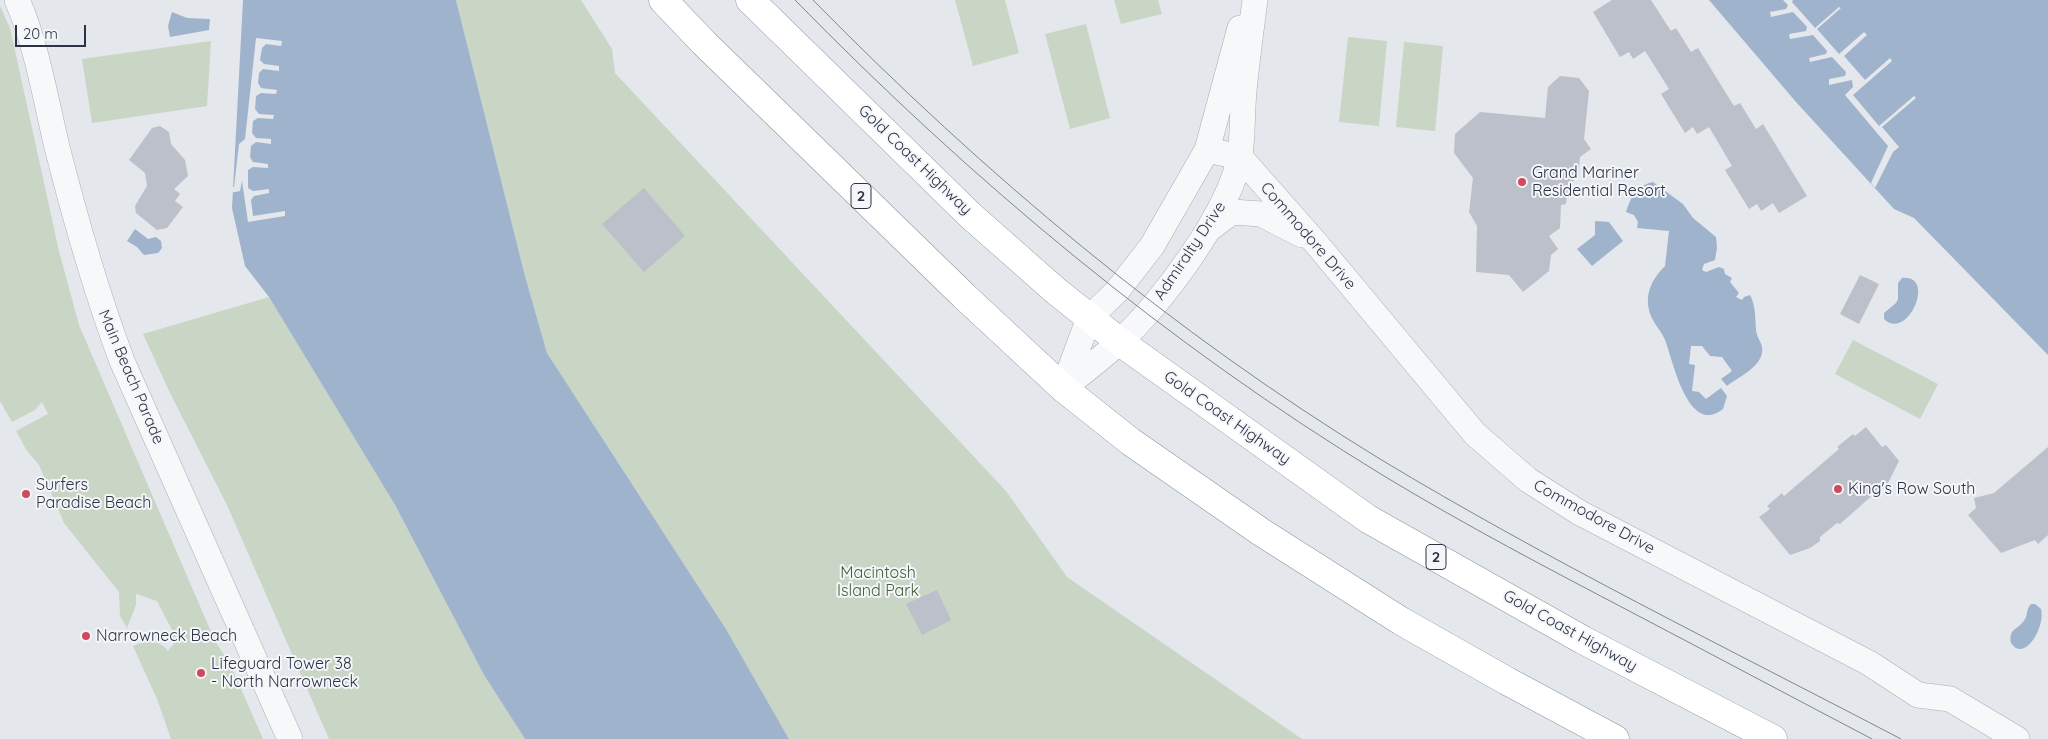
<!DOCTYPE html>
<style>
body{margin:0}
#map{position:relative;width:2048px;height:739px;overflow:hidden;background:#e4e7ec;font-family:Quicksand,sans-serif}
canvas{display:block}
.scale{position:absolute;left:15px;top:25px;width:71px;height:22px;box-sizing:border-box;border:2px solid #2b3445;border-top:0;padding-left:6px;font-size:15px;line-height:18px;white-space:nowrap;color:#2b3445;-webkit-text-stroke:4px #f4f6f9;paint-order:stroke}
</style>
<div id="map">
<canvas width="2048" height="739"></canvas>
<div class="scale">20 m</div>
</div>
<script>
const g = document.querySelector('canvas').getContext('2d');
g.lineJoin = 'round';
function fill(path, color) { g.fillStyle = color; g.fill(path, 'evenodd'); }
function stroke(path, color, width, dash) { g.strokeStyle = color; g.lineWidth = width; g.lineCap = dash ? 'butt' : 'round'; g.setLineDash(dash || []); g.stroke(path); }
function label(font, color, halo, rows, align = 'center') {
  g.font = font + ' Quicksand,sans-serif'; g.lineWidth = 4; g.setLineDash([]); g.textBaseline = 'middle'; g.strokeStyle = halo; g.fillStyle = color; for (const [text, x, y, turn = 0] of rows) {
    g.save(); g.translate(x, y); g.rotate((+turn || 0) * Math.PI / 180); g.textAlign = isNaN(turn) ? turn : align; if (halo) g.strokeText(text, 0, 0); g.fillText(text, 0, 0); g.restore();
  }
}
fill(new Path2D(`
 M 456,0 L 581,0 L 612,49 L 615,73 L 1006,491 L 1067,577 L 1302,739 L 789,739 L 726,629 L 547,353 L 525,276 Z
 M 955,0 L 1005,0 L 1019,53 L 973,66 Z
 M 1114,0 L 1158,0 L 1162,14 L 1121,24 Z
 M 0,6 L 10,28 L 59,251 L 79,325 L 215,641 L 230,664 L 263,739 L 171,739 L 157,699 L 133,646 C 146,641 159,639 168,651 L 174,643 L 172,630 L 157,601 L 136,594 L 136,605 L 127,628 L 120,616 L 119,592 L 64,523 L 39,465 L 27,451 L 16,431 L 48,414 L 42,402 L 35,410 L 12,422 L 0,401 Z
 M 1086,24 L 1110,118 L 1070,129 L 1045,34 Z
 M 1348,37 L 1387,41 L 1379,126 L 1339,122 Z
 M 211,41 L 207,106 L 92,123 L 82,59 Z
 M 1404,42 L 1443,46 L 1435,131 L 1396,127 Z
 M 269,297 L 395,505 L 484,675 L 525,739 L 329,739 L 227,505 L 170,393 L 143,334 Z
 M 1853,340 L 1938,384 L 1920,419 L 1835,374 Z`), '#c9d6c5');
fill(new Path2D(`
 M 243,0 L 456,0 L 525,276 L 547,353 L 726,629 L 789,739 L 525,739 L 484,675 L 395,505 L 269,297 L 245,266 L 232,208 Z
 M 1709,0 L 2048,0 L 2048,355 L 1914,218 L 1894,209 L 1796,102 Z
 M 172,12 L 187,18 L 210,19 L 209,30 L 170,37 L 168,26 Z
 M 1653,182 L 1683,204 L 1693,218 L 1716,237 L 1717,248 L 1715,260 L 1704,264 L 1702,270 L 1706,272 L 1719,267 L 1724,269 L 1725,274 L 1732,278 L 1730,282 L 1739,293 L 1736,297 L 1742,300 L 1744,297 L 1750,295 C 1756,306 1755,318 1756,329 C 1756,336 1761,341 1762,347 C 1765,366 1738,377 1727,386 L 1721,379 L 1732,371 L 1722,357 L 1710,356 L 1702,346 L 1691,346 L 1689,364 L 1695,365 L 1692,391 L 1699,392 L 1706,399 L 1721,388 L 1727,396 L 1723,409 C 1688,437 1673,360 1665,340 C 1661,330 1651,321 1649,310 C 1645,292 1653,278 1665,266 L 1669,231 L 1637,228 L 1638,222 L 1634,215 L 1626,212 C 1631,197 1636,186 1653,182 Z
 M 1595,221 L 1609,222 L 1623,241 L 1592,266 L 1577,249 L 1595,235 Z
 M 135,229 L 148,239 L 156,237 L 161,241 L 162,248 L 158,253 L 144,255 L 137,247 L 127,241 Z
 M 1902,278 C 1937,274 1908,342 1884,319 L 1884,313 L 1896,303 L 1898,299 L 1898,283 Z
 M 2031,604 L 2035,604 L 2041,609 C 2046,625 2025,664 2011,643 C 2008,628 2019,630 2025,619 C 2028,614 2026,609 2031,604 Z`), '#9fb4cc');
fill(new Path2D(`
 M 1783,0 L 1793,0 L 1792,2 L 1815,28 L 1839,7 L 1841,8 L 1817,29 L 1839,54 L 1864,32 L 1867,35 L 1844,56 L 1865,80 L 1890,58 L 1892,61 L 1853,95 L 1879,126 L 1914,96 L 1916,98 L 1882,127 L 1899,147 L 1893,152 L 1875,188 L 1871,183 L 1888,146 L 1845,95 L 1853,87 L 1852,80 L 1829,85 L 1829,79 L 1845,76 L 1846,72 L 1832,57 L 1810,62 L 1809,58 L 1826,54 L 1827,51 L 1813,35 L 1790,39 L 1789,34 L 1806,31 L 1807,27 L 1793,12 L 1771,17 L 1770,12 L 1786,9 L 1788,5 Z
 M 256,38 L 282,41 L 281,46 L 266,44 L 262,48 L 260,60 L 264,64 L 279,66 L 279,71 L 263,69 L 259,73 L 258,83 L 261,88 L 277,90 L 276,94 L 261,93 L 256,96 L 255,109 L 259,114 L 274,115 L 273,119 L 258,118 L 253,121 L 252,133 L 256,138 L 271,139 L 271,144 L 256,142 L 251,146 L 250,157 L 253,162 L 268,164 L 268,168 L 253,167 L 248,170 L 248,188 L 253,191 L 269,189 L 269,193 L 254,196 L 251,200 L 253,216 L 285,211 L 285,216 L 248,222 L 242,181 L 240,191 L 230,193 L 231,187 L 234,187 L 239,144 L 245,139 Z`), '#e4e7ec');
fill(new Path2D(`
 M 1612,0 L 1651,0 L 1671,31 L 1676,28 L 1691,52 L 1698,48 L 1734,106 L 1740,103 L 1756,129 L 1763,124 L 1807,196 L 1779,213 L 1773,203 L 1761,211 L 1757,204 L 1749,209 L 1725,170 L 1732,166 L 1709,127 L 1697,134 L 1693,127 L 1685,133 L 1661,94 L 1669,89 L 1645,51 L 1633,59 L 1629,52 L 1620,57 L 1593,12 Z
 M 1560,76 L 1579,78 L 1589,91 L 1584,139 L 1591,149 L 1580,157 L 1578,176 L 1568,187 L 1566,204 L 1561,205 L 1560,228 L 1549,236 L 1558,249 L 1551,255 L 1549,271 L 1523,292 L 1509,275 L 1476,272 L 1477,226 L 1469,212 L 1473,178 L 1454,153 L 1455,134 L 1480,112 L 1545,118 L 1548,87 Z
 M 160,126 L 169,132 L 171,144 L 185,160 L 188,176 L 174,189 L 180,194 L 175,201 L 183,207 L 167,228 L 157,230 L 136,213 L 135,206 L 147,186 L 145,173 L 129,160 L 152,128 Z
 M 644,188 L 685,236 L 644,272 L 602,224 Z
 M 1860,275 L 1879,284 L 1859,324 L 1840,314 Z
 M 1866,427 L 1882,447 L 1886,445 L 1899,461 L 1887,485 L 1877,494 L 1875,493 L 1840,524 L 1837,523 L 1820,537 L 1820,541 L 1810,548 L 1790,555 L 1759,517 L 1770,509 L 1767,506 L 1782,493 L 1784,496 L 1839,449 L 1837,447 L 1853,434 L 1855,436 Z
 M 2048,447 L 2048,535 L 2038,544 L 2035,540 L 2001,553 L 1968,515 L 1976,508 L 1974,498 L 1994,493 Z
 M 937,590 L 951,620 L 922,635 L 906,604 Z`), '#bbc0ca');
const minor = new Path2D(`
 M 17,0 C 36,42 46,101 57,147 C 76,222 95,289 122,361 L 290,739
 M 1207,150 L 1240,157 L 1315,242 L 1475,434 L 1528,480 L 1580,513 L 1869,663 L 1918,695 L 1950,699 L 2017,739
 M 1208,230 L 1232,212 L 1261,214 L 1302,235
 M 1063,388 C 1082,373 1101,359 1119,342 C 1160,306 1231,210 1240,155 C 1243,134 1242,112 1244,91 C 1247,61 1251,30 1255,0
 M 1063,388 L 1089,318 L 1117,291 L 1152,246 L 1207,150 L 1240,28`);
const highway = new Path2D(`
 M 663,0 L 704,43 L 964,296 L 1063,388 L 1131,442 L 1261,532 L 1401,621 L 1507,681 L 1615,739
 M 750,0 L 971,216 L 1056,291 L 1120,342 L 1368,519 L 1583,640 L 1773,739`);
stroke(minor, '#a9aeb7', 26);
stroke(highway, '#8b94a3', 29);
stroke(minor, '#f7f8fa', 25);
stroke(highway, '#fff', 28);
stroke(new Path2D(`
 M 795,0 C 972,181 1167,344 1384,476 C 1465,525 1549,569 1633,613 C 1713,655 1792,697 1872,739
 M 813,0 C 984,174 1172,332 1380,459 C 1549,561 1727,648 1901,739`), '#7d8696', 1);
for (const [x, y, r, color] of [
 [1522,182,5,"#d1495b"],
 [1838,489,5,"#d1495b"],
 [26,494,5,"#d1495b"],
 [86,636,5,"#d1495b"],
 [201,673,5,"#d1495b"]
]) { const dot = new Path2D(); dot.arc(x, y, r, 0, 2 * Math.PI); g.fillStyle = color; g.fill(dot); stroke(dot, '#f4f6f9', 2); }
for (const [x, y, w] of [
 [861,196,20],
 [1436,557,20]
]) { const box = new Path2D(); box.roundRect(x - w / 2, y - 12.5, w, 25, 4); g.fillStyle = '#f4f6f9'; g.fill(box); stroke(box, '#2b3445', 1); }
label('bold 15px', '#2b3445', null, [
 ["2",861,196],
 ["2",1436,557]
]);
label('16px', '#2b3445', '#f4f6f9', [
 ["Gold Coast Highway",915,160,44],
 ["Commodore Drive",1308,236,49],
 ["Admiralty Drive",1190,251,-56],
 ["Main Beach Parade",131,377,67],
 ["Gold Coast Highway",1227,418,35],
 ["Commodore Drive",1594,517,29],
 ["Gold Coast Highway",1570,631,29]
]);
label('16px', '#2b3445', '#f4f6f9', [
 ["Grand Mariner",1532,173],
 ["Residential Resort",1532,191],
 ["Surfers",36,485],
 ["Paradise Beach",36,503],
 ["King's Row South",1848,489],
 ["Narrowneck Beach",96,636],
 ["Lifeguard Tower 38",211,664],
 ["- North Narrowneck",211,682]
], 'left');
label('16px', '#3f6138', '#f4f6f9', [
 ["Macintosh",878,573],
 ["Island Park",878,591]
]);
</script>
